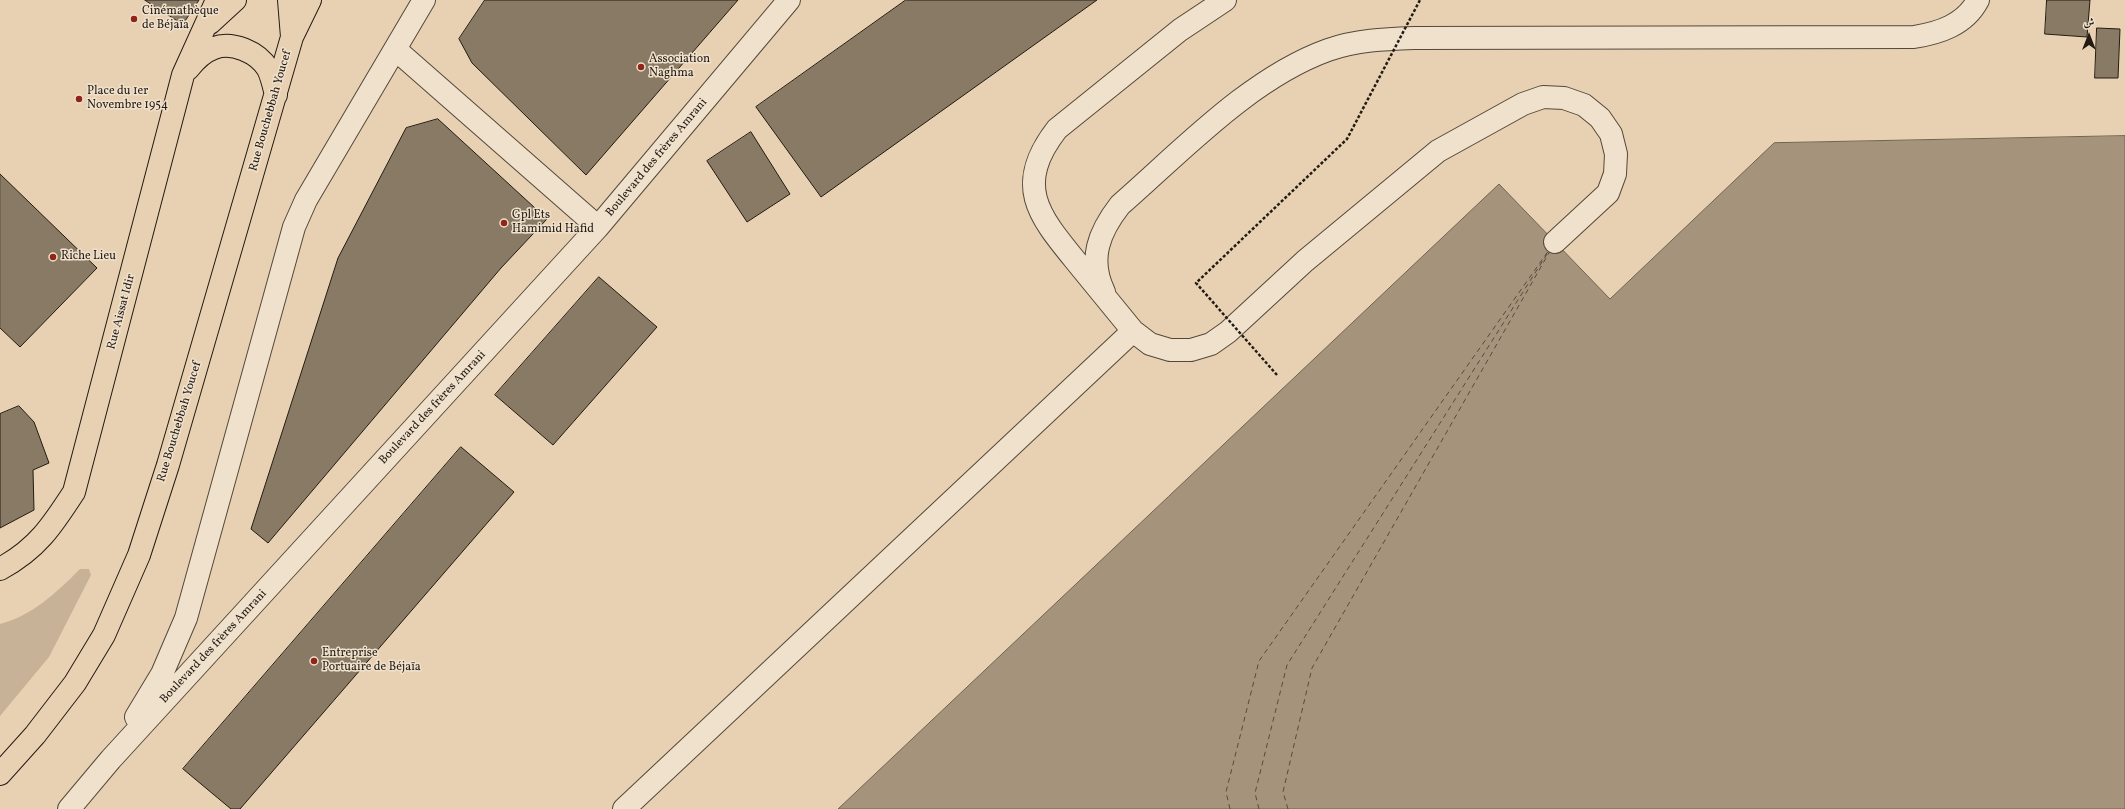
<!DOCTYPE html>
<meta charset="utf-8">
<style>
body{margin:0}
#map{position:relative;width:2125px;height:809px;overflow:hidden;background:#e8d1b2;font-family:Vollkorn,Amiri,serif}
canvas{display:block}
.north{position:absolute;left:2069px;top:16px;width:40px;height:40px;-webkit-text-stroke:3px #f0e1cd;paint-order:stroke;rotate:0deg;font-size:11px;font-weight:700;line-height:16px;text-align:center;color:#231b12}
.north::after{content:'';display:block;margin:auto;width:14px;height:18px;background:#231b12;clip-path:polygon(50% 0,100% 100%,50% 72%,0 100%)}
</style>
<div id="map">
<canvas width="2125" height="809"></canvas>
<div class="north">ش</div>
</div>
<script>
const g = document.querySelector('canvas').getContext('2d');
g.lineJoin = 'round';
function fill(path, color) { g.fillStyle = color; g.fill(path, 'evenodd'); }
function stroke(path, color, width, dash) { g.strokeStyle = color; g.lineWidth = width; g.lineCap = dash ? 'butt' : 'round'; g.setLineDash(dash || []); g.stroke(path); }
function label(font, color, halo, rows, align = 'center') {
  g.font = font + ' Vollkorn,serif'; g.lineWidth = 3; g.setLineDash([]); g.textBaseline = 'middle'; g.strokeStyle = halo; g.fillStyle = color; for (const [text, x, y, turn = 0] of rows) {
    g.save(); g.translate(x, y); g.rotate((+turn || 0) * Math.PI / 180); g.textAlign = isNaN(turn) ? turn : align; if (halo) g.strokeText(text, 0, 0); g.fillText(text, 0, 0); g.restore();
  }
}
fill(new Path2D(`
 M 80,569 L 89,569 L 91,575 L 49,657 L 0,716 L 0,624 C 32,616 57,592 80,569 Z`), '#c7b297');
const water = new Path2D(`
 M 2125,136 L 2125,809 L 838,809 L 1499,184 L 1610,299 L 1774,143 Z`);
fill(water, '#a5937c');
stroke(water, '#716352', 1);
stroke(new Path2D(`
 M 1230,809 L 1226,792 L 1259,661 L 1549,250
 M 1259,809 L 1255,793 L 1287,665 L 1547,254
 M 1288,809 L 1283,792 L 1312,668 L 1550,251`), '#574b3c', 1, [5, 4]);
const building = new Path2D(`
 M 145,0 L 199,0 L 183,24 Z
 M 485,0 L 738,0 L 586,175 L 472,63 L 459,39 Z
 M 906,0 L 1097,0 L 821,197 L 756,107 Z
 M 2047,0 L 2090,0 L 2087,37 L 2045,34 Z
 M 2097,28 L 2120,29 L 2118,78 L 2095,78 Z
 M 438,119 L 547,219 L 501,268 L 268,543 L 251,529 L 338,258 L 406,128 Z
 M 751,132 L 790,194 L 747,222 L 707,161 Z
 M 0,174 L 97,268 L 20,347 L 0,328 Z
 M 599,277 L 657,327 L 553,445 L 495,395 Z
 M 19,406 L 34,422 L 49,463 L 33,470 L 34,510 L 0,528 L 0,414 Z
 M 461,447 L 514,492 L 240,809 L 231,809 L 183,769 Z`);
fill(building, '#897a65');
stroke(building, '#231b12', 1);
const minor = new Path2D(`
 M 1225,0 L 1180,30 L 1057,129 C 1012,187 1040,217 1079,265 C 1097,287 1115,309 1133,331 L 1150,344 L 1170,350 L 1191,350 L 1211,344 L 1228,332 L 1305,261 L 1438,151 L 1523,104 L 1543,97 L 1564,98 L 1584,105 L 1600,118 L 1611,134 L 1616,154 L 1615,174 L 1608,193 L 1555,242
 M 395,49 L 598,227
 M 1104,292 C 1088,259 1099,232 1120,205 C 1182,151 1250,78 1328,50 C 1356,40 1385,39 1414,38 L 1914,37 C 1939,33 1965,25 1978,0
 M 136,717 L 162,674 L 186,618 L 294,227 L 306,200 L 424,0
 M 69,809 L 111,759 L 598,227 L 789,0
 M 624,809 L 1133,331`);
const major = new Path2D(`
 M 289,0 L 292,37
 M 210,23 L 235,0
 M 188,69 C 195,60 203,52 214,48 C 232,41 258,52 268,69 C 272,77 274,87 276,95
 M 0,569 C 37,549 52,526 74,492 L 183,75 L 217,0
 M 0,774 L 35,735 L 75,683 L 104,635 L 139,555 L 168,465 L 292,37 L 310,0`);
stroke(minor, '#54483a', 24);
stroke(major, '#231b12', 24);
stroke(minor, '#f0e1cd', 22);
stroke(major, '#e8d1b2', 22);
stroke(new Path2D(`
 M 1277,375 L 1196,283 L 1347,139 L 1420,0`), '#231b12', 2.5, [3, 2]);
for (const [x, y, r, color] of [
 [134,19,4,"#8f2418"],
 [641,67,4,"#8f2418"],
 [79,99,4,"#8f2418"],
 [504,223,4,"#8f2418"],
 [53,257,4,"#8f2418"],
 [314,661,4,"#8f2418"]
]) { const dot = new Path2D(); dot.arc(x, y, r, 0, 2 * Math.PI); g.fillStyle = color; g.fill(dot); stroke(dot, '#f0e1cd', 1.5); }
label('12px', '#231b12', '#f0e1cd', [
 ["Cinémathèque",142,12],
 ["de Béjaïa",142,26],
 ["Association",649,60],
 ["Naghma",649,74],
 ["Place du 1er",87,92],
 ["Novembre 1954",87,106],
 ["Gpl Ets",512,216],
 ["Hamimid Hafid",512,230],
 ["Riche Lieu",61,257],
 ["Entreprise",322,654],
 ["Portuaire de Béjaïa",322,668]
], 'left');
label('12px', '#231b12', '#f0e1cd', [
 ["Rue Bouchebbah Youcef",271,111,-74],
 ["Boulevard des frères Amrani",657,158,-50],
 ["Rue Aissat Idir",122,312,-75],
 ["Boulevard des frères Amrani",433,408,-47],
 ["Rue Bouchebbah Youcef",180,422,-73],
 ["Boulevard des frères Amrani",214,647,-47]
]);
</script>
